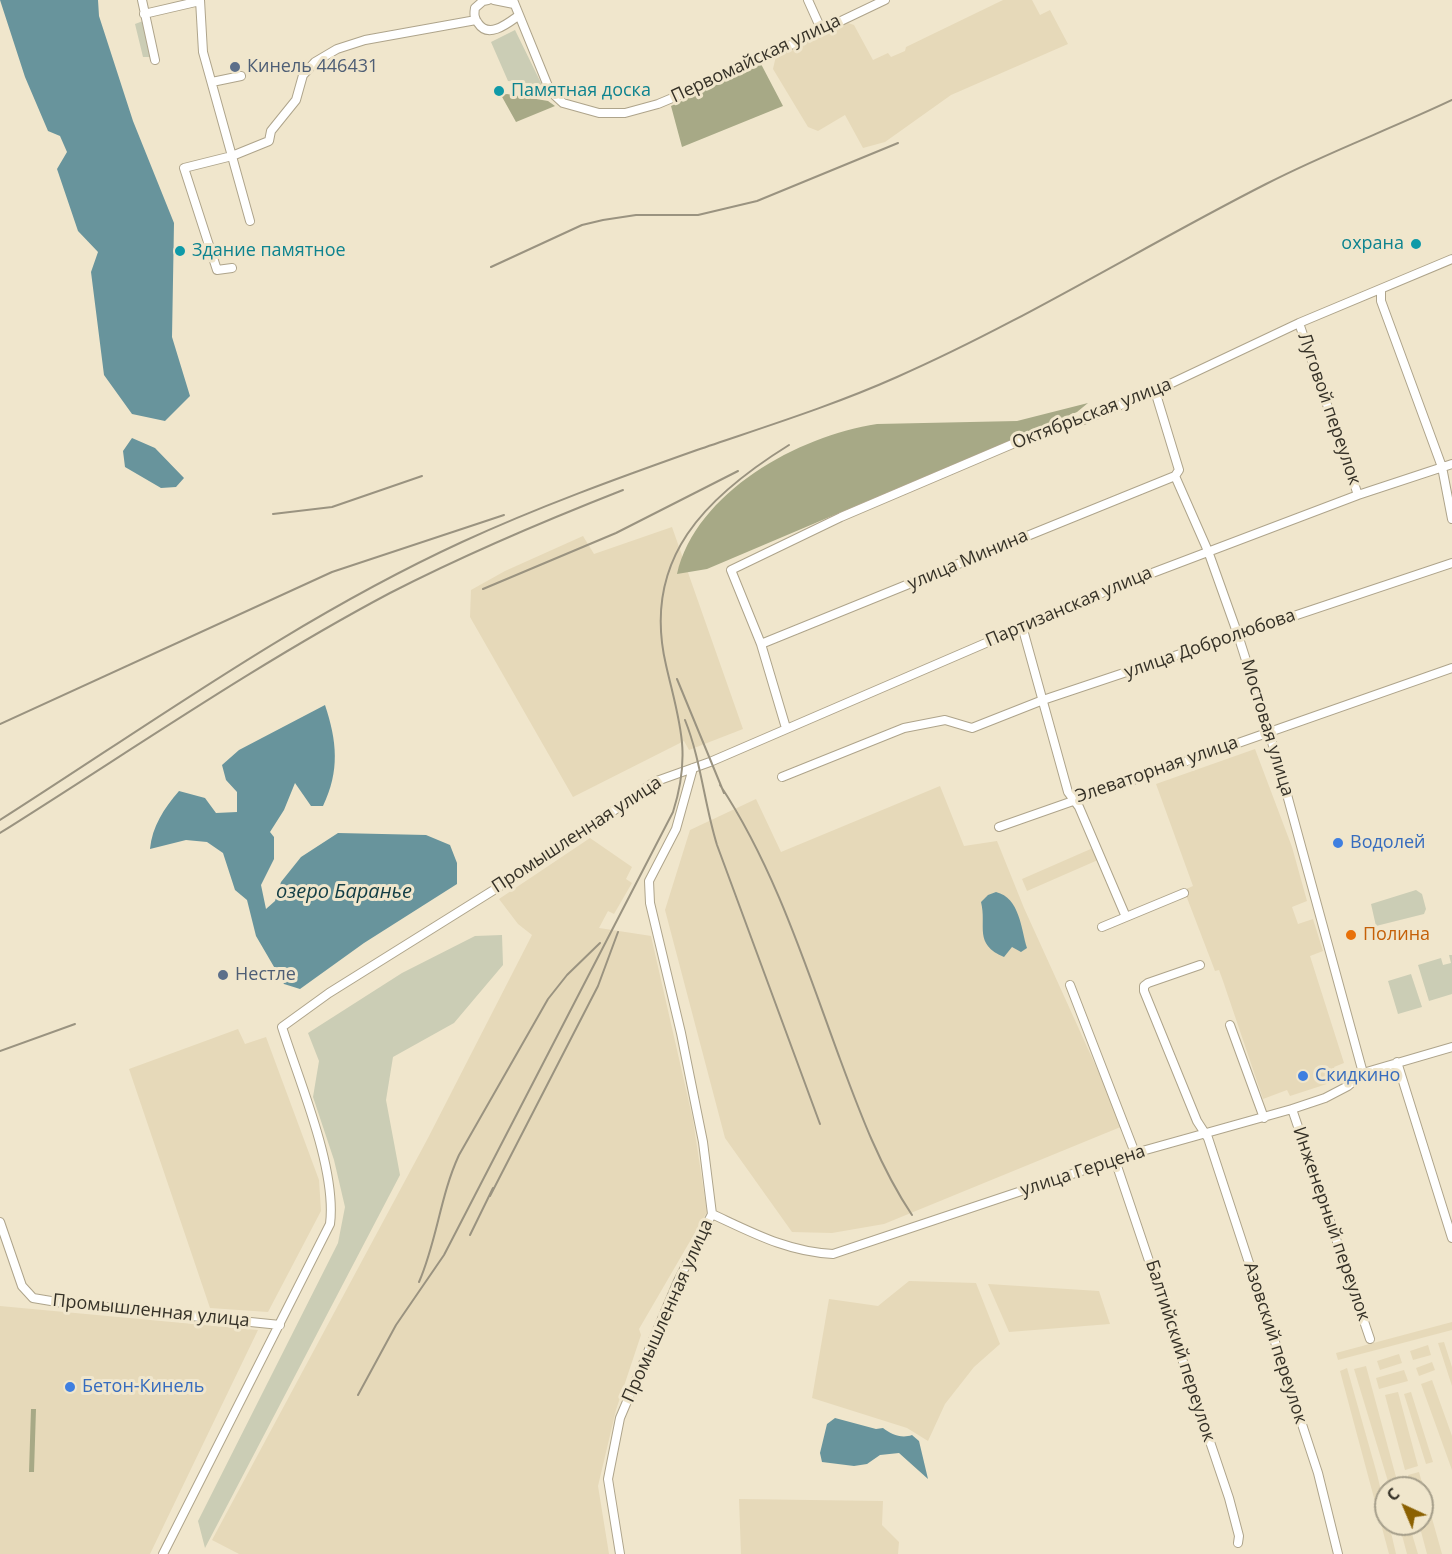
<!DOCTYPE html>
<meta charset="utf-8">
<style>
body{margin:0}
#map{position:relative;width:1452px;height:1554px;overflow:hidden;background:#f0e6cc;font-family:"Open Sans",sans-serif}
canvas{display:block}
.north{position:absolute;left:1374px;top:1476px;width:60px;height:60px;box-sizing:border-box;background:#f0e6cc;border:2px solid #a59e8a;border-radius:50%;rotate:316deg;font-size:16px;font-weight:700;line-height:24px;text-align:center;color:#353127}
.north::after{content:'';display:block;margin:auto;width:21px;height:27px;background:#8b6102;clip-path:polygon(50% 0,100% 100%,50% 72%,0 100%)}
</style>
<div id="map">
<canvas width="1452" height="1554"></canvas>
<div class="north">С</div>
</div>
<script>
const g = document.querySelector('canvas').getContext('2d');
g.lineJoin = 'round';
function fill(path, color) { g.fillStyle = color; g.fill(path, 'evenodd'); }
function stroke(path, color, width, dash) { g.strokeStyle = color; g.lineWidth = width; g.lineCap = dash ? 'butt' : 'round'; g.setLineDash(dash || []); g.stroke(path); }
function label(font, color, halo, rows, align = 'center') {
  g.font = font + ' "Open Sans",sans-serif'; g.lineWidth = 6; g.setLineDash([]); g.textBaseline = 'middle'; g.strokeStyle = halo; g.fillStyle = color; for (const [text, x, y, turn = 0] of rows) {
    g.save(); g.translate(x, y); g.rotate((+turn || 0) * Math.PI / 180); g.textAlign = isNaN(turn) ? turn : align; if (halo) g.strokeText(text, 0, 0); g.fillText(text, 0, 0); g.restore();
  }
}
fill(new Path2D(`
 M 1003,0 L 1032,0 L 1040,15 L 1050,10 L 1068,44 L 951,95 L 885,142 L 863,148 L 845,115 L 818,131 L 808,127 L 773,69 L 776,56 L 848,23 L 854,25 L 873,60 L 888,53 L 891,57 L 905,51 L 906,47 Z
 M 672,527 L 743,729 L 689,750 L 684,741 L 573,797 L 470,617 L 471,590 L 505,571 L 583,536 L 594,554 Z
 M 1255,749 L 1292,847 L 1307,901 L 1292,907 L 1298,924 L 1313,919 L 1323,951 L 1310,956 L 1344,1063 L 1334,1067 L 1339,1080 L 1290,1096 L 1287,1090 L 1263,1099 L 1223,981 L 1219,970 L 1215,971 L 1184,890 L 1193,886 L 1156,784 Z
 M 940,786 L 964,846 L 997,841 L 1024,908 L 1123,1126 L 884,1224 L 832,1233 L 792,1232 L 725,1138 L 665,910 L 690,830 L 756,799 L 781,852 Z
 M 590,838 L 632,867 L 626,879 L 632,883 L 614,914 L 608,911 L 599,928 L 651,936 L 693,1120 L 707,1212 L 639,1329 L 641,1335 L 616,1410 L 598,1486 L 609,1554 L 239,1554 L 212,1540 L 428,1138 L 532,935 L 518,924 L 499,899 Z
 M 1093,848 L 1098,860 L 1027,891 L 1022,879 Z
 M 238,1029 L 245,1044 L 266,1037 L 319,1180 L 321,1211 L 268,1312 L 210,1308 L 129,1069 Z
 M 909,1281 L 976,1283 L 1000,1344 L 974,1367 L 945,1404 L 928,1441 L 907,1428 L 812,1398 L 829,1299 L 878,1306 Z
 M 988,1284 L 1099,1291 L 1110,1324 L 1009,1332 Z
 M 0,1306 L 258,1330 L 150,1554 L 0,1554 Z
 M 1452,1322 L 1452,1330 L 1338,1360 L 1336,1353 Z
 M 1444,1342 L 1452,1367 L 1452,1386 L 1438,1343 Z
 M 1428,1345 L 1431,1355 L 1413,1360 L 1410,1351 Z
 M 1399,1354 L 1402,1363 L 1380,1370 L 1377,1361 Z
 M 1432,1362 L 1435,1370 L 1419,1376 L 1416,1368 Z
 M 1366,1366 L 1399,1488 L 1390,1488 L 1354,1369 Z
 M 1347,1368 L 1377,1474 L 1386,1512 L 1386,1524 L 1389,1524 L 1396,1554 L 1389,1554 L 1340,1371 Z
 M 1404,1370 L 1408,1381 L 1379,1389 L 1376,1378 Z
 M 1432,1380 L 1452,1436 L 1452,1470 L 1421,1384 Z
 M 1398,1392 L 1418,1466 L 1405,1470 L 1385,1395 Z
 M 1411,1392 L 1433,1462 L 1426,1464 L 1404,1394 Z
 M 1419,1472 L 1442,1554 L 1427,1554 L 1419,1524 L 1422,1524 L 1422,1488 L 1411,1488 L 1408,1475 Z
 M 739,1499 L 883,1501 L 882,1525 L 899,1542 L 898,1554 L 741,1554 Z
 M 1399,1524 L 1409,1524 L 1418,1554 L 1407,1554 Z`), '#e6d9b9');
fill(new Path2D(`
 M 143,21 L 151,57 L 143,57 L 135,24 Z
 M 515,30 L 542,85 L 508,81 L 491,42 Z
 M 1416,890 L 1422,894 L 1426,909 L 1424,914 L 1376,926 L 1371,904 Z
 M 502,935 L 503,965 L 454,1023 L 393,1057 L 386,1100 L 400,1175 L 205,1548 L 198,1521 L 338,1243 L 345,1207 L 334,1160 L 313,1097 L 319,1061 L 308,1033 L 402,973 L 475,936 Z
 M 1449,955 L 1452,955 L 1452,994 L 1429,1001 L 1418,965 L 1441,958 L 1443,965 L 1451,963 Z
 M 1411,974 L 1422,1007 L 1398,1014 L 1388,981 Z`), '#cbcdb5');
fill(new Path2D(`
 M 761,64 L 783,106 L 682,147 L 671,106 Z
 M 507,94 L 548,101 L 555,106 L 516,122 L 501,95 Z
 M 1088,403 L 1077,412 L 707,569 L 677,574 C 696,492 798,436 877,424 L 1017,421 Z
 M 31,1409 L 36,1409 L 34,1472 L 29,1472 Z`), '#a7a986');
fill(new Path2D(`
 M 0,0 L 98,0 L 99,16 L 133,121 L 174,223 L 172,337 L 190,396 L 165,421 L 132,414 L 104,375 L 91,272 L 98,252 L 78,231 L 57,169 L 67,152 L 60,136 L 48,131 L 25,77 Z
 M 132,438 L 155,448 L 184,478 L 176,487 L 161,488 L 125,467 L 123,451 Z
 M 325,705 C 337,741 340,771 323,806 L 311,806 L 295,783 L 284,810 L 270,832 L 274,837 L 274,859 L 261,885 L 266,909 L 275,901 L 281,882 L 301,857 L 338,833 L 426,835 L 450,845 L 457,863 L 457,884 L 364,943 L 300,989 L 284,984 L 256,936 L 247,900 L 235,890 L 223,853 L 207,842 L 186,840 L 150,849 C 152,827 164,808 179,791 L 205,798 L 216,813 L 237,812 L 237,792 L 226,780 L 222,765 L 239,750 Z
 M 996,892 C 1020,898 1021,929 1027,948 L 1021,952 L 1012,947 L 1004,957 C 973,944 987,926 981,902 L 988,895 Z
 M 835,1418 L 876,1429 L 883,1428 C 891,1434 901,1439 912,1435 L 919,1441 L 928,1479 L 899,1453 L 880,1455 L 867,1464 L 854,1466 L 822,1462 L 820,1453 L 827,1424 Z`), '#68949c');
const minor = new Path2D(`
 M 142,0 L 155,60
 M 200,0 L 203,52 L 250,221
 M 488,0 L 483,1 L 475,8 C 474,14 474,18 478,23 C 488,39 507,24 518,16
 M 494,0 L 514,4
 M 513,0 L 550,91 L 563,103 L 599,113 L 625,113 L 658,104 L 732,73 L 885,0
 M 808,0 L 821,29
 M 144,14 L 200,1
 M 212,82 L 241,76
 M 232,268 L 217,270 L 184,168 L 232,156 L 269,141 L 271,131 L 296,100 L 303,75 L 315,62 L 337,49 L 365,40 L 476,20
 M 1381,290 L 1381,301 L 1442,467 L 1452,519
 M 1299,323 L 1358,495
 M 1155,391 L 1179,470 L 1175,476 L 1208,551 L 1238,635 L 1277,758 L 1363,1073
 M 1022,626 L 1068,792 L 1079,807 L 1126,917
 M 761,644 L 1175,476
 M 786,728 L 761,644 L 731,570 L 841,517 L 1043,431 L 1083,420 L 1155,391 L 1299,323 L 1452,259
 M 782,777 L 904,728 L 945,720 L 972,728 L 1043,700 L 1452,563
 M 999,827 L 1452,668
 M 1102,927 L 1184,893
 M 1200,965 L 1148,983 L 1144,986 L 1144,991 L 1197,1121 L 1208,1138 L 1318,1473 L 1338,1554
 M 1070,985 L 1135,1153
 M 1230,1025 L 1264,1118
 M 1397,1062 L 1452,1238
 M 1292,1109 L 1370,1339
 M 1115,1160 L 1229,1498 L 1239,1536 L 1238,1543
 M 712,1214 C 753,1233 788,1252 833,1254 L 1135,1153 L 1292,1109 L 1325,1098 L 1348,1086 L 1363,1073 L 1452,1047
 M 0,1222 L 22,1286 L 33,1298 L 63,1303 L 280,1325
 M 163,1554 L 330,1224 C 337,1169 299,1081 282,1027 L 329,993 L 561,848 L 654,782 L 710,762 L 1118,586 L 1358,495 L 1452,464
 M 620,1554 L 608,1479 L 620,1418 L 678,1281 L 712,1214 L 703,1142 L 681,1033 L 650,903 L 649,881 L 676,829 L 693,768`);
stroke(minor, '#aea48b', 10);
stroke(minor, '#fff', 8);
stroke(new Path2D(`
 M 491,267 L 582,225 L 603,220 L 636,215 L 698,215 L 757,201 L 898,143
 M 273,514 L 332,507 L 422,476
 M 483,589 L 616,533 L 738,471
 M 677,679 L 724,793
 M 685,720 C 701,760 704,803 717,845 L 820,1124
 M 0,724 L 332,572 L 504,515
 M 720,785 C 775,868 806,967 840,1059 C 860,1113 880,1167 912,1215
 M 0,820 C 152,723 297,618 462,542 C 538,507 618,478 697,450 C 764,427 832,406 897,377 C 1024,321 1142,247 1266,184 C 1326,153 1391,129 1452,100
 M 0,833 C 129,752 256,664 390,593 C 466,554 544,521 623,490
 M 0,1051 L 75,1024
 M 490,1196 L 598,986 L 618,932
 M 470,1235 L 493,1188
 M 419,1282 C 437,1241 440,1196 459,1155 L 548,999 L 567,975 L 600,943
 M 358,1395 L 396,1325 L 444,1255 L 673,812 C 692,752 679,722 666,665 C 641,558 707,496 789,445`), '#9a9380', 2);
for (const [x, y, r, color] of [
 [235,67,6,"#5c6f8a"],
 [499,91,6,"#0f9aa8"],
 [1416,244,6,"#0f9aa8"],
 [180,251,6,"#0f9aa8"],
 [1338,843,6,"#3f7fe0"],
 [1351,935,6,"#e8710a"],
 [223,975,6,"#5c6f8a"],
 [1303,1076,6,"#3f7fe0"],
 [70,1387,6,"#3f7fe0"]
]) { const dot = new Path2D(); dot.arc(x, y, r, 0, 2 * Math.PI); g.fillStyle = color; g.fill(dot); stroke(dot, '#f0e6cc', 2); }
label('18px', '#353127', '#f0e6cc', [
 ["Первомайская улица",756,59,-25],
 ["Луговой переулок",1329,409,71],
 ["Октябрьская улица",1092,414,-21],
 ["улица Минина",968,560,-23],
 ["Партизанская улица",1069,607,-23],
 ["улица Добролюбова",1210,644,-19],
 ["Мостовая улица",1267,728,73],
 ["Элеваторная улица",1157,770,-19],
 ["Промышленная улица",577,835,-33],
 ["улица Герцена",1083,1171,-18],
 ["Инженерный переулок",1331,1224,71],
 ["Промышленная улица",151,1311,6],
 ["Промышленная улица",668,1311,-66],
 ["Азовский переулок",1275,1343,72],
 ["Балтийский переулок",1180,1351,72]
]);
label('18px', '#4e5e75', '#f0e6cc', [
 ["Кинель 446431",247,67],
 ["Нестле",235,975]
], 'left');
label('18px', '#0d838f', '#f0e6cc', [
 ["Памятная доска",511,91],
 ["охрана",1404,244,"right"],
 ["Здание памятное",192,251]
], 'left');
label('18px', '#366cbe', '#f0e6cc', [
 ["Водолей",1350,843],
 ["Скидкино",1315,1076],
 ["Бетон-Кинель",82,1387]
], 'left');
label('18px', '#c56008', '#f0e6cc', [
 ["Полина",1363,935]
], 'left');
label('italic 20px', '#123d44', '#f0e6cc', [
 ["озеро Баранье",344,892]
]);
</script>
